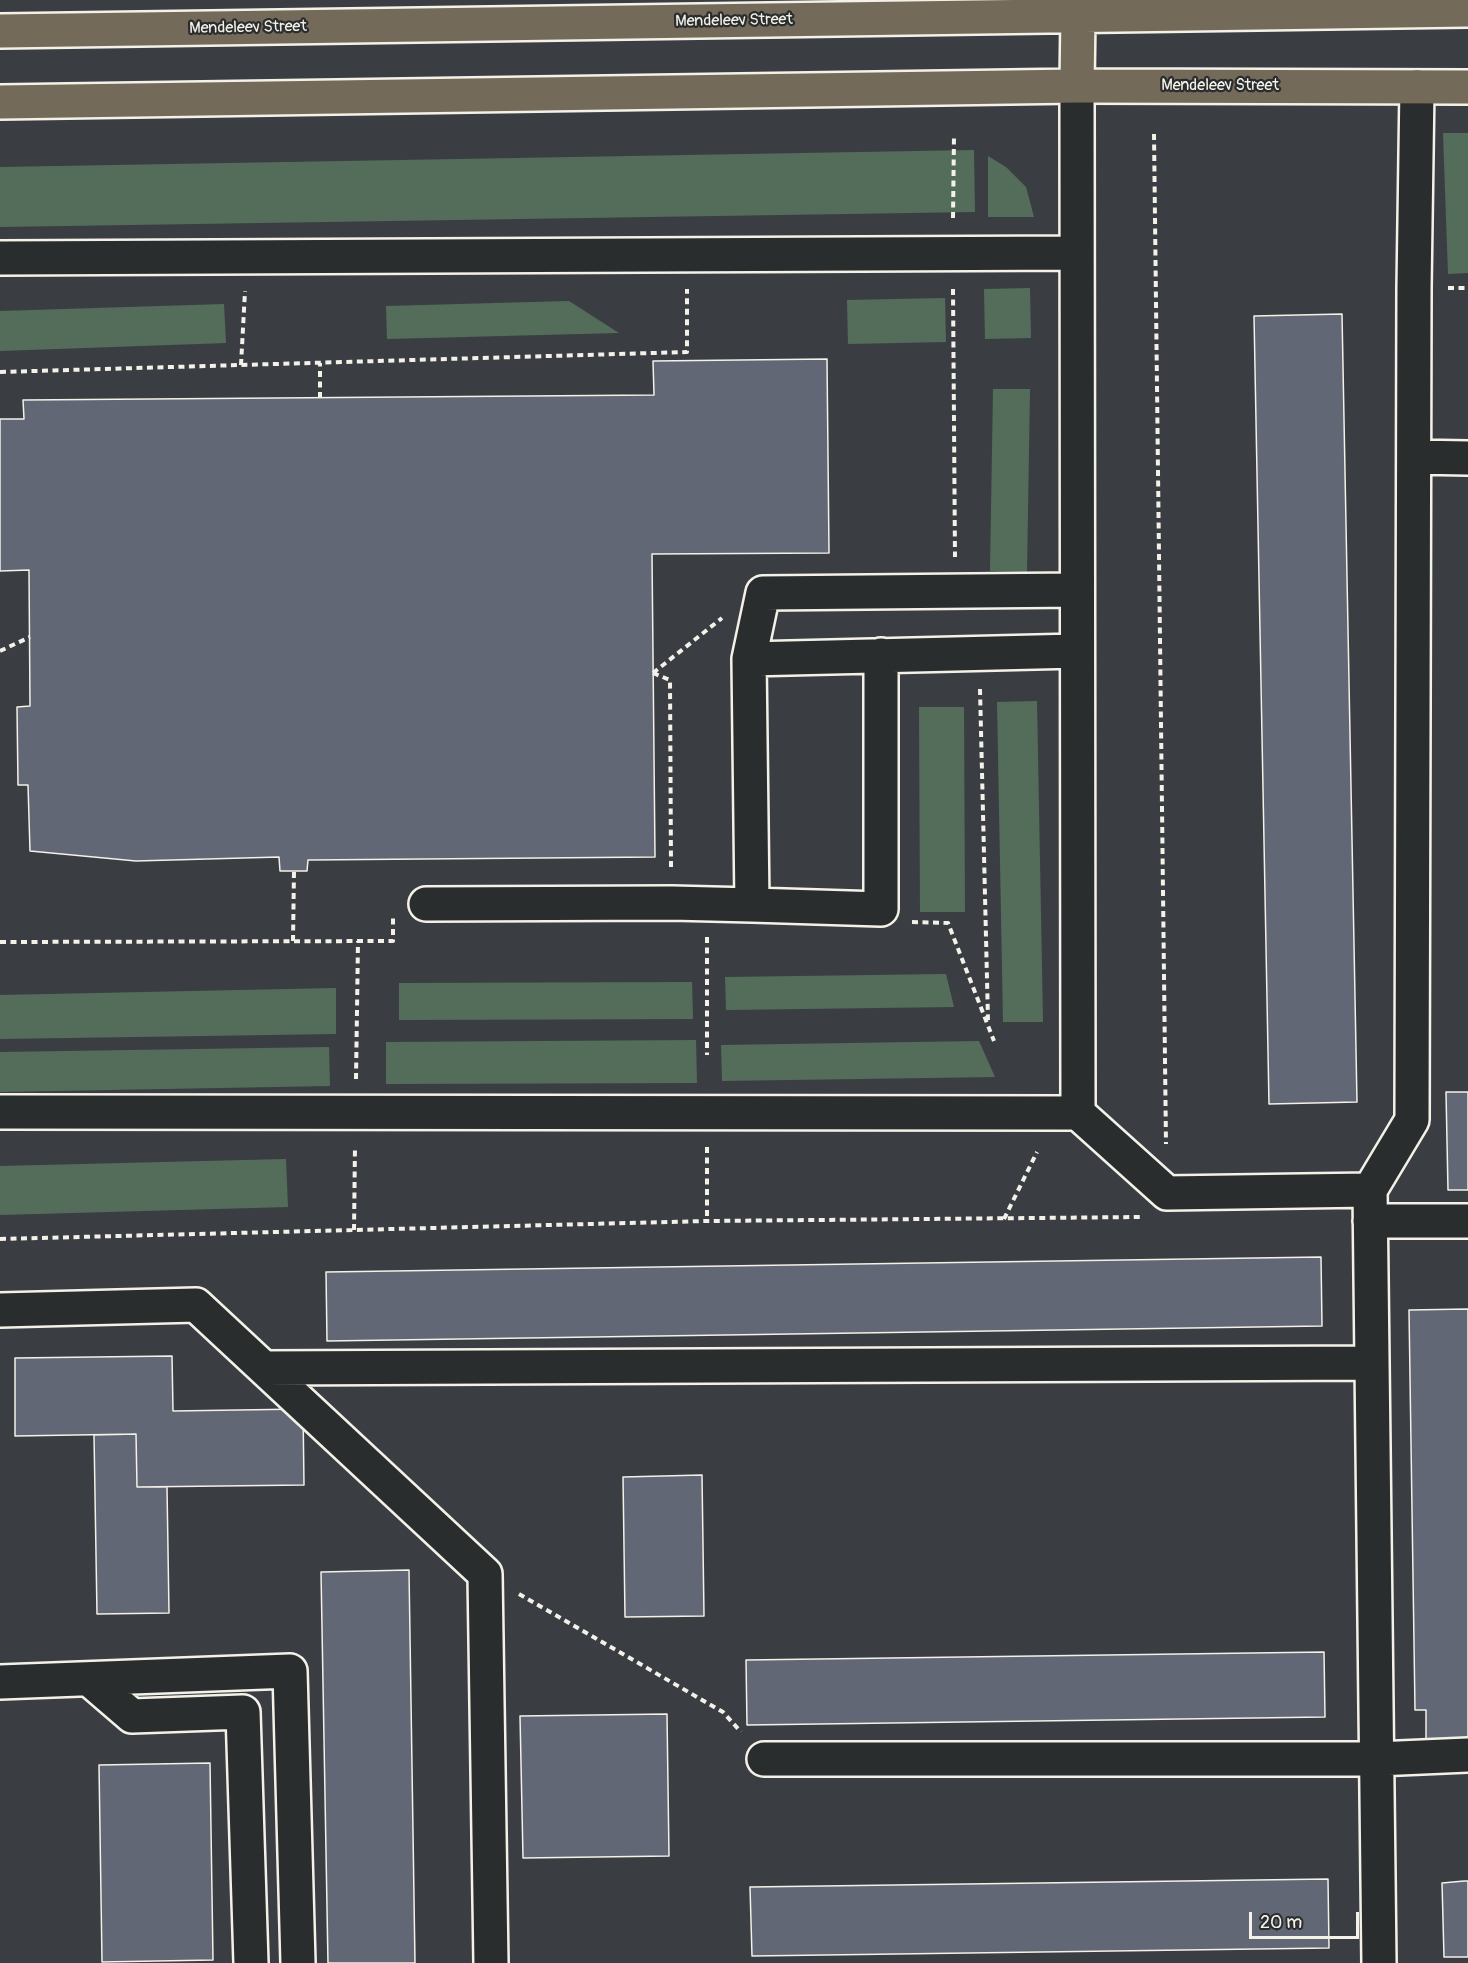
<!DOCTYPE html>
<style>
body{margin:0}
#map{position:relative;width:1468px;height:1963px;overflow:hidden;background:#3a3e43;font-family:Pangolin,sans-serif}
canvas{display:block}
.scale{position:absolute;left:1249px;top:1912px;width:110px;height:27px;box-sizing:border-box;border:3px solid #f4f1e8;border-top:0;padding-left:8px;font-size:18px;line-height:21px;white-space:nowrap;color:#f4f1e8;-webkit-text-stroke:4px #2a2d2e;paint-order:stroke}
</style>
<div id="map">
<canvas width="1468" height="1963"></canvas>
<div class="scale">20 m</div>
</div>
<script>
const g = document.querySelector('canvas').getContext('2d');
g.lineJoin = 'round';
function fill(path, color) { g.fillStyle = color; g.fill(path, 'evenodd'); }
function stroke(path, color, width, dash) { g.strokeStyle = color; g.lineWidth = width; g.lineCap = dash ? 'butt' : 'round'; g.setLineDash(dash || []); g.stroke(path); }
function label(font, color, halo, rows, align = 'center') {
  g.font = font + ' Pangolin,sans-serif'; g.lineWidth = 4.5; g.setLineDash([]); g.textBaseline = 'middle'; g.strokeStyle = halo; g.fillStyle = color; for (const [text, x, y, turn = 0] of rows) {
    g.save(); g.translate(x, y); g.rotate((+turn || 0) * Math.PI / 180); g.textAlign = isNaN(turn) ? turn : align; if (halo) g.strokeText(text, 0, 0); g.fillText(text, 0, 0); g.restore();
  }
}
fill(new Path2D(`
 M 1443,133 L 1468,133 L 1468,273 L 1448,274 Z
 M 974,150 L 975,212 L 0,227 L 0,167 Z
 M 988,156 L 1006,167 L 1026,187 L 1034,217 L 988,217 Z
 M 1030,288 L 1031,338 L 985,339 L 984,289 Z
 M 945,298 L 946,342 L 848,344 L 847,300 Z
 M 569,301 L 619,333 L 387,339 L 386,306 Z
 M 224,304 L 226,343 L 0,351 L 0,311 Z
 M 993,389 L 1030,389 L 1027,572 L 990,571 Z
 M 1037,701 L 1043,1022 L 1003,1022 L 997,702 Z
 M 919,707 L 964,707 L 965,912 L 920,912 Z
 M 946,974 L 954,1007 L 726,1010 L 725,977 Z
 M 692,982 L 693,1019 L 399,1020 L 399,983 Z
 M 336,988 L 336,1034 L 0,1039 L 0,995 Z
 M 696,1040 L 697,1083 L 386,1084 L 386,1042 Z
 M 979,1041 L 995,1077 L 722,1081 L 721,1045 Z
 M 329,1047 L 330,1086 L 0,1092 L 0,1052 Z
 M 286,1159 L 288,1207 L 0,1215 L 0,1166 Z`), '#546d5b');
const building = new Path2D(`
 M 1342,314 L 1357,1102 L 1269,1104 L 1254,316 Z
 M 827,359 L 829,553 L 652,554 L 655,857 L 308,860 L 307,871 L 280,871 L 279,857 L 136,861 L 30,851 L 28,785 L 18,785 L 17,707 L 30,706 L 29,570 L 0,571 L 0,419 L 24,419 L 23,400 L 654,395 L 653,361 Z
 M 1446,1092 L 1468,1092 L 1468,1190 L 1448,1190 Z
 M 1321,1257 L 1322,1326 L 327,1341 L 326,1272 Z
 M 1468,1309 L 1468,1741 L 1426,1743 L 1426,1710 L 1415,1710 L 1409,1310 Z
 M 172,1356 L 173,1411 L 303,1409 L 304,1485 L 137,1487 L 136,1434 L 15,1436 L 15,1358 Z
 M 136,1434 L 137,1487 L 167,1487 L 169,1613 L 97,1614 L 94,1435 Z
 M 702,1475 L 704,1616 L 625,1617 L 623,1477 Z
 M 409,1570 L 415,1963 L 328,1963 L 321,1572 Z
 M 1324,1652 L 1325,1717 L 747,1725 L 746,1660 Z
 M 667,1714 L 669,1856 L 523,1858 L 520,1716 Z
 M 210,1763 L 213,1960 L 102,1962 L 99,1765 Z
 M 1328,1879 L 1329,1948 L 752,1956 L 750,1887 Z
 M 1464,1881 L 1468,1881 L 1468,1957 L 1444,1957 L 1442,1883 Z`);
fill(building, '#616775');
stroke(building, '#f4f1e8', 1.5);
const minor = new Path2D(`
 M 1077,86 L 1078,1113
 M 0,258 L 1077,253
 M 1414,457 L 1468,458
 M 749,659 L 1077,651
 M 426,904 L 672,903 L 752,905 L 749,659 L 763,593 L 1077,590
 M 752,905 L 881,909 L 881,655
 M 0,1112 L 1078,1113 L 1167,1193 L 1370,1190 L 1379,1963
 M 1370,1190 L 1412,1120 L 1414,288 L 1417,87
 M 1370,1221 L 1468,1221
 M 0,1310 L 196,1305 L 485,1574 L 491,1963
 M 265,1368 L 1372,1363
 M 89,1679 L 132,1716 L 243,1712 L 251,1963
 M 0,1682 L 290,1671 L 298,1963
 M 764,1759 L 1377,1759 L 1468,1755`);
const major = new Path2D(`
 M 0,31 L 1468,10
 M 1077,86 L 1078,15
 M 0,102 L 1077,86 L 1468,87`);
stroke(minor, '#f4f1e8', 38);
stroke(major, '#f4f1e8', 38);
stroke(new Path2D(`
 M 1154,134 L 1166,1144
 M 953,218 L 954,135
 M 1448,288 L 1468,288
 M 953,289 L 955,557
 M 241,365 L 245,291
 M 0,372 L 687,352 L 687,289
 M 320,398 L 320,363
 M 0,651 L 30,637
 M 653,673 L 670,680 L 671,867
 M 653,673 L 722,618
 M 980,689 L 988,1020
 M 912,922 L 948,923 L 994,1041
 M 707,937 L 707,1055
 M 293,941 L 294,871
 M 0,942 L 393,941 L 393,918
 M 356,1079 L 358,941
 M 707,1147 L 707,1221
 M 1004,1219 L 1037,1152
 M 354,1230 L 355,1146
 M 0,1239 L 707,1221 L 1142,1217
 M 519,1594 L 723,1712 L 741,1732`), '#f4f1e8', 4, [6, 4.5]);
stroke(minor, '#2a2d2e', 33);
stroke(major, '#746a5a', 33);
label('16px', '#f4f1e8', '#2a2d2e', [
 ["Mendeleev Street",734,21,-1],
 ["Mendeleev Street",248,28,-1],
 ["Mendeleev Street",1220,86]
]);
</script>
